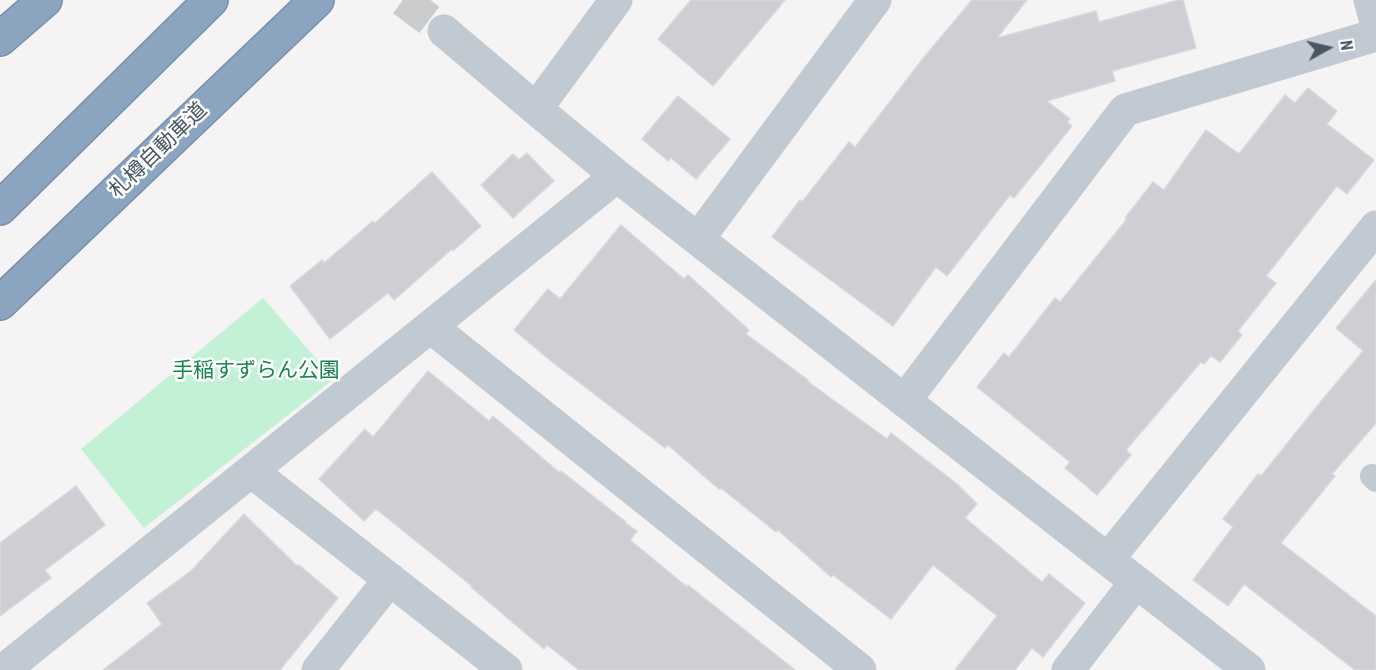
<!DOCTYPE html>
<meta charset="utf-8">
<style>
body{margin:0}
#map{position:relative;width:1376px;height:670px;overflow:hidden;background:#f5f3f3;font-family:"Roboto Condensed",sans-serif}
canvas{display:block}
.north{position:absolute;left:1298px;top:18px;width:60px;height:60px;-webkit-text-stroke:4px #fff;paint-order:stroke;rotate:82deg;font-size:16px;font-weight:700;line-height:24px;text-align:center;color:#4a5661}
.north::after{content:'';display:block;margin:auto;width:21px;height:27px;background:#4a5661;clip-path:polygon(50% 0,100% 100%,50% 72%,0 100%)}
</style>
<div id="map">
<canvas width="1376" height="670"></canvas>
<div class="north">N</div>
</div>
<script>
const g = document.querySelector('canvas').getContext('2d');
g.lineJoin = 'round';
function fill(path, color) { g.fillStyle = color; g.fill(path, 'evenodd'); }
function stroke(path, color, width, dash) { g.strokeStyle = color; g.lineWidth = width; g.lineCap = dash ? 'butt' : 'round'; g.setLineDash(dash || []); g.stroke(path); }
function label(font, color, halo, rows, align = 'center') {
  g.font = font + ' "Roboto Condensed","Noto Sans JP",sans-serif'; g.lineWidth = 5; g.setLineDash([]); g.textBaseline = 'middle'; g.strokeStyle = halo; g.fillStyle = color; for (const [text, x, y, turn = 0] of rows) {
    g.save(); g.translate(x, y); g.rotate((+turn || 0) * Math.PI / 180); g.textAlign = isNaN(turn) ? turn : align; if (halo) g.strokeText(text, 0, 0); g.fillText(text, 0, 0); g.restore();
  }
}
fill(new Path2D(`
 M 263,298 L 334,379 L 144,528 L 81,449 Z`), '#c3f1d5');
const building = new Path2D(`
 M 691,0 L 785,0 L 713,86 L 658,39 Z
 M 972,0 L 1027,0 L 997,38 L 1096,11 L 1099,22 L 1178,0 L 1183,0 L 1196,48 L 1112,71 L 1115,81 L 1047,101 L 1070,119 L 1067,122 L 1072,126 L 1014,198 L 1010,195 L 947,276 L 936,267 L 893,326 L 772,237 L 800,200 L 802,202 L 849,142 L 855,147 L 925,56 Z
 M 1308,88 L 1337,111 L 1327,124 L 1374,160 L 1347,194 L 1337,186 L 1266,276 L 1276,283 L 1238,331 L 1242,335 L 1220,362 L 1211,356 L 1204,364 L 1201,362 L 1126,450 L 1131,455 L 1097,495 L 1065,468 L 1070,462 L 977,387 L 1004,353 L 1009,357 L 1055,298 L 1060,302 L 1127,219 L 1125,218 L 1153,182 L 1164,190 L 1206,130 L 1239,154 L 1285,95 L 1295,103 Z
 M 678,96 L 730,139 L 696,179 L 671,158 L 668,161 L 642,139 Z
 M 527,153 L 554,181 L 513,218 L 481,185 L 513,154 L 519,160 Z
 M 432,172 L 481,226 L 453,251 L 452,249 L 394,300 L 388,293 L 330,339 L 290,286 L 322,260 L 324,263 L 373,221 L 375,223 Z
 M 621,225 L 684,279 L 688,275 L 749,330 L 746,334 L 808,380 L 807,381 L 887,439 L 891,433 L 957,484 L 977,504 L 965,518 L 1042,582 L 1049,574 L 1085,603 L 1043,657 L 1032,648 L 1015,670 L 955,670 L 997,616 L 933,565 L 891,619 L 833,575 L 831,577 L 778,530 L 776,532 L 721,488 L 720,490 L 668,445 L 665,448 L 551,361 L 514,330 L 548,289 L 560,299 Z
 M 1376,280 L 1376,423 L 1332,474 L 1335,476 L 1281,543 L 1376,616 L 1376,670 L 1355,670 L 1244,584 L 1228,606 L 1193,580 L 1233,527 L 1223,519 L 1258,474 L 1261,476 L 1318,405 L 1363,351 L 1336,328 Z
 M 428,371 L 489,421 L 493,416 L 560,473 L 561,471 L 626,522 L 625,523 L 637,531 L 630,540 L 687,587 L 688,585 L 795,670 L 579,670 L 547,645 L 544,649 L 471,587 L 472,586 L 376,509 L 364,521 L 319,479 L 365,429 L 373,437 Z
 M 76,486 L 105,525 L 45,570 L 51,578 L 0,616 L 0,543 Z
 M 244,514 L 297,566 L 299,565 L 338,598 L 280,670 L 103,670 L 162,624 L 147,603 L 191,571 Z`);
fill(building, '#cdcfd5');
stroke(building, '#d7d9de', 1.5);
stroke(new Path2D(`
 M 403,0 L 444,31`), '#caccce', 33, [33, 16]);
const highway = new Path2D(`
 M 0,39 L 45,0
 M 0,208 L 211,0
 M 0,303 L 317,0`);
stroke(highway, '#7690ad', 36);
stroke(new Path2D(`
 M 1372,476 L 1376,480`), '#c1cad2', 24);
stroke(new Path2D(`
 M 1370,0 L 1376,22
 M 444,31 L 536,109 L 617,176 L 1249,670
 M 536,109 L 616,0
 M 698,239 L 875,0
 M 431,327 L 860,670
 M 905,400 L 1125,110 L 1376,35
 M 251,471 L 506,670
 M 1108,559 L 1376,227
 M 4,670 L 617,176
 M 318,670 L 390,579
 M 1068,670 L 1136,582`), '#c1cad2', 33);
stroke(highway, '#8ba5c1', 33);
label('21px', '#4a5661', '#fff', [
 ["札樽自動車道",159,151,-44]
]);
label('21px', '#17864f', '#fff', [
 ["手稲すずらん公園",256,372]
]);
</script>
